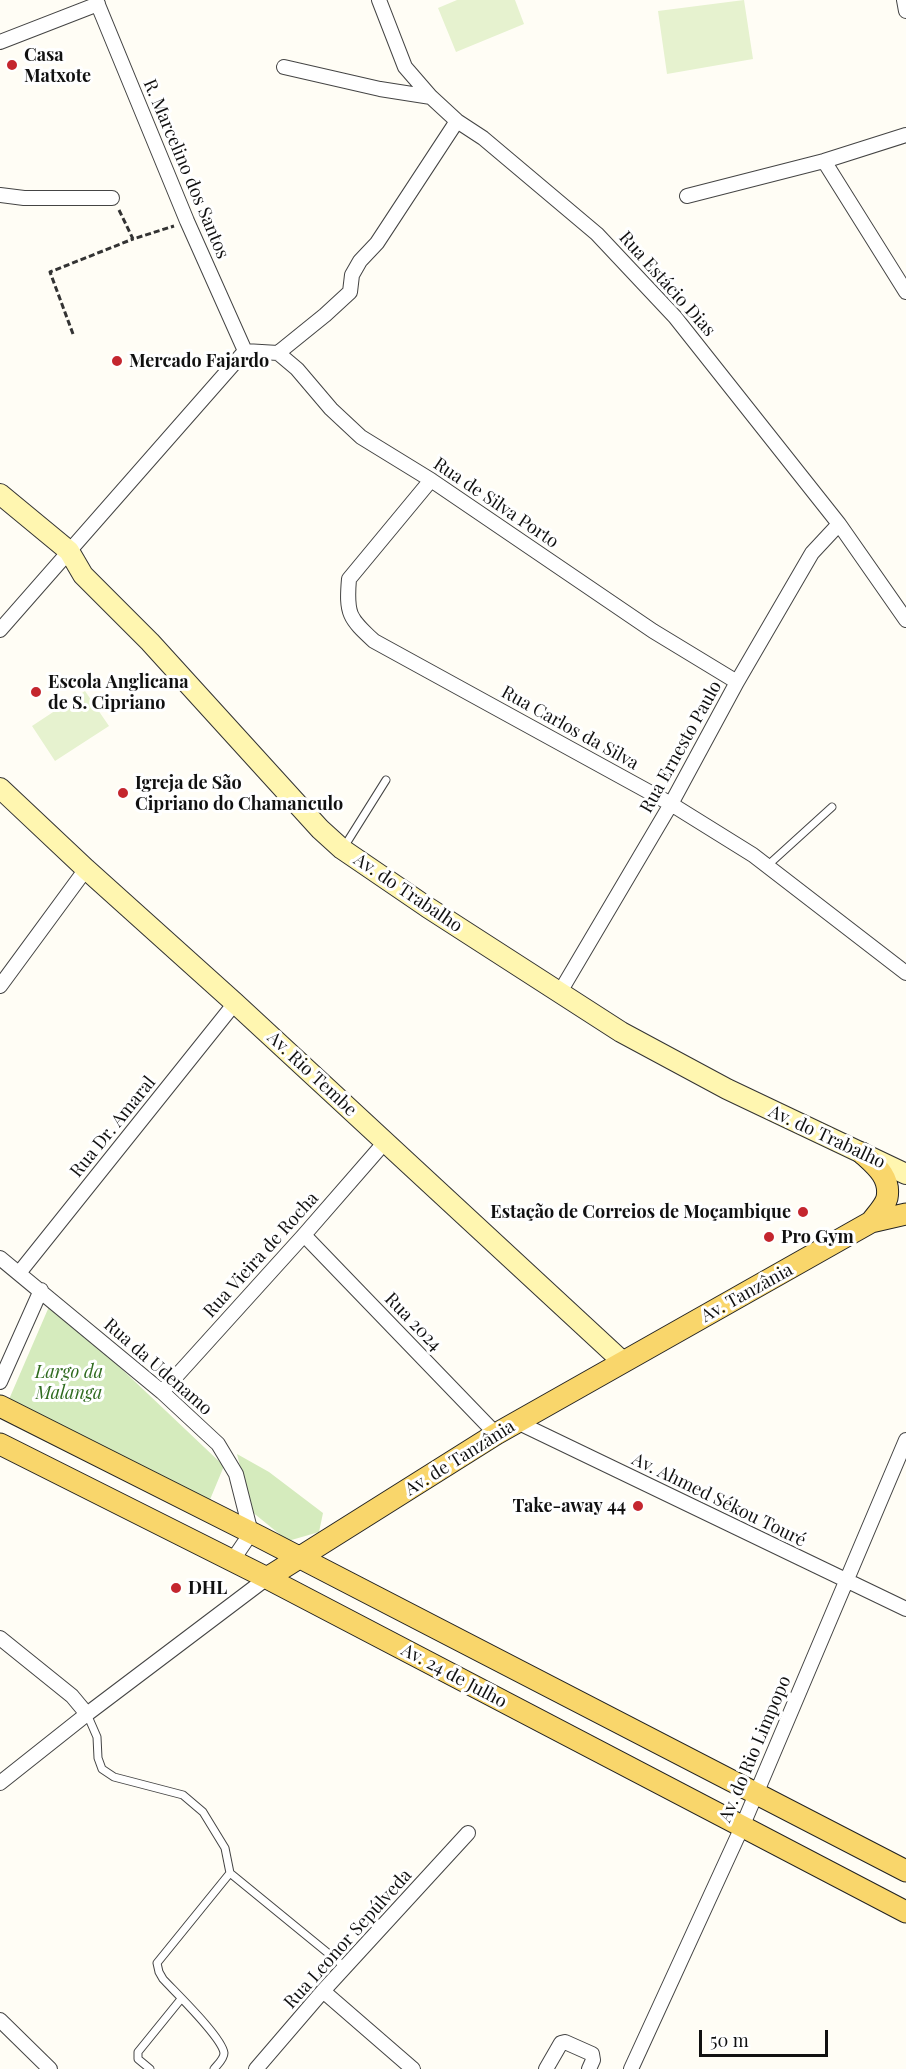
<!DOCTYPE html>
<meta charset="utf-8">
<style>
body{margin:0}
#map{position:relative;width:906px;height:2069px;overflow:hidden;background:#fffdf5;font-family:"Playfair Display",serif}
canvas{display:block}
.scale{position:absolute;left:699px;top:2030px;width:129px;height:27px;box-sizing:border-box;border:3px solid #111;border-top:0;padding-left:8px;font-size:18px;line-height:21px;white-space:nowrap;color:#111;-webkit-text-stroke:4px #fff;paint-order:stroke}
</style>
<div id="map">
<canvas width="906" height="2069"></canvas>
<div class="scale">50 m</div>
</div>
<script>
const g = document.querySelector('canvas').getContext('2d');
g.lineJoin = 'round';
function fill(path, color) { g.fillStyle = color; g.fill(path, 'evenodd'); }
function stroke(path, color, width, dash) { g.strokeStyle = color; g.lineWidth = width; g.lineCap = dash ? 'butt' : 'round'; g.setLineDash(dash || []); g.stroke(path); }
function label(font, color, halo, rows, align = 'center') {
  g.font = font + ' "Playfair Display",serif'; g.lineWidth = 6; g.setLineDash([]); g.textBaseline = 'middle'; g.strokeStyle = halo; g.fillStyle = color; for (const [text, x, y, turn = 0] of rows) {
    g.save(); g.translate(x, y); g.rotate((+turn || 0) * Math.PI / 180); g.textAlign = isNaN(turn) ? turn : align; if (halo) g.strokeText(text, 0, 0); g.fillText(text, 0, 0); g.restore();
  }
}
fill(new Path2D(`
 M 51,1302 L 224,1466 L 209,1502 L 7,1404 Z
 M 237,1454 L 269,1472 L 323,1513 L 319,1532 L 288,1541 L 251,1511 Z`), '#d5ebbd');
fill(new Path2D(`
 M 457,0 L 515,0 L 524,24 L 456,52 L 438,8 Z
 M 744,0 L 753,59 L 667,74 L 658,11 Z
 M 85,691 L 109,726 L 55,761 L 32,726 Z`), '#e6f2cf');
const service = new Path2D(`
 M 344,847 L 386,780
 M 767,866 L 832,807
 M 87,1714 L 97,1737 L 98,1758 L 102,1769 L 114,1777 L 183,1795 L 203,1812 L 225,1848 L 230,1873 L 345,1967
 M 150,2069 L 138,2059 L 138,2052 L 181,1999
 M 214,2069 C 218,2064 224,2059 224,2053 C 222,2037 175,1992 163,1979 L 159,1972 L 157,1963 L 230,1873`);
const minor = new Path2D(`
 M 96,0 L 187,221 L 245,351
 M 379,0 L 405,67 L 431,97 L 457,121 L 483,138 L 597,234 L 675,317 L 839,524 L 906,620
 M 904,0 L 906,11
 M 0,42 L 98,4
 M 284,67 L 380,89 L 431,97
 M 824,161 L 906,292
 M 0,195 L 24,198 L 112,198
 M 687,196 L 824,161 L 906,135
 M 245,351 L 278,353 L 297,369 L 331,409 L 361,437 L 431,480 L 653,631 L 737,682
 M 278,353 L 325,315 L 350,292 L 352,275 L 360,261 L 377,243 L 457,121
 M 431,480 L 349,579 C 346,614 349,618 374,641 L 671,804 L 753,855 L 906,973
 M 0,630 L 245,351
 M 0,986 L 86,869
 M 560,992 L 671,804 L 737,682 L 812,553 L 839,524
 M 304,1235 L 496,1434
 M 0,1258 L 162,1392 L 218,1444 L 236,1474 L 251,1533 L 232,1561
 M 19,1273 L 235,1003
 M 0,1382 L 41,1290
 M 162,1392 L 304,1235 L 385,1142
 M 517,1422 L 906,1609
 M 0,1638 L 72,1696 L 87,1714
 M 0,1783 L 87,1714 L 267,1578
 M 323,1991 L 413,2069
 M 0,2020 L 50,2069
 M 256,2069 L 323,1991 L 468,1833
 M 546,2069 L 561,2043 L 565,2042 L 592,2054 L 593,2060 L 589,2069
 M 631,2069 L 742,1827 L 906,1440`);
const secondary = new Path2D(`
 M 0,494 L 69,551 L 83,575 L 150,642 L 320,829 L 342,849 L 427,907 L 621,1032 L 727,1089 L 906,1174
 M 0,788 L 86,869 L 235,1003 L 623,1362`);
const primary = new Path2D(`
 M 862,1153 C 875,1165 891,1177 887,1198 C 885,1206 876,1215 871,1222
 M 0,1406 L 260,1537 L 906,1871
 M 0,1444 L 267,1578 L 906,1912
 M 267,1578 L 496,1434 L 871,1222 L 906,1214`);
stroke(service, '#444', 9);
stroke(minor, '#444', 16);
stroke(secondary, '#333', 22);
stroke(primary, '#222', 23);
stroke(new Path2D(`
 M 119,210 L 133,239 L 174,226
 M 73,334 L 50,272 L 133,239`), '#333', 3, [6, 3]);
stroke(service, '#fff', 7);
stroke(minor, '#fff', 14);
stroke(secondary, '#fff6b0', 20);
stroke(primary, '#f9d66b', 21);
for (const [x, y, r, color] of [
 [12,65,6,"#c4262e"],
 [117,361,6,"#c4262e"],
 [36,692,6,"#c4262e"],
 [123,793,6,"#c4262e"],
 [803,1212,6,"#c4262e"],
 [769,1237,6,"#c4262e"],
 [638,1506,6,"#c4262e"],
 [176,1588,6,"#c4262e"]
]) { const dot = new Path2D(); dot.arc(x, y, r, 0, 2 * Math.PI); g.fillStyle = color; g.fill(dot); stroke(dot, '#fff', 2); }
label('bold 18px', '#111', '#fff', [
 ["Casa",24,55],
 ["Matxote",24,76],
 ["Mercado Fajardo",129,361],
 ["Escola Anglicana",48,682],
 ["de S. Cipriano",48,703],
 ["Igreja de São",135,783],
 ["Cipriano do Chamanculo",135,804],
 ["Estação de Correios de Moçambique",791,1212,"right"],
 ["Pro Gym",781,1237],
 ["Take-away 44",626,1506,"right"],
 ["DHL",188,1588]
], 'left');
label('18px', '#111', '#fff', [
 ["R. Marcelino dos Santos",186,169,67],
 ["Rua Estácio Dias",667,284,48],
 ["Rua de Silva Porto",496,503,34],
 ["Rua Carlos da Silva",570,728,29],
 ["Rua Ernesto Paulo",681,747,-61],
 ["Av. do Trabalho",408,893,34],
 ["Av. Rio Tembe",312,1074,43],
 ["Rua Dr. Amaral",113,1127,-51],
 ["Av. do Trabalho",827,1137,25],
 ["Rua Vieira de Rocha",261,1255,-48],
 ["Av. Tanzânia",747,1293,-29],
 ["Rua 2024",413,1322,46],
 ["Rua da Udenamo",158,1367,41],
 ["Av. de Tanzânia",460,1458,-32],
 ["Av. Ahmed Sékou Touré",719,1500,26],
 ["Av. 24 de Julho",454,1676,28],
 ["Av. do Rio Limpopo",755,1749,-67],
 ["Rua Leonor Sepúlveda",348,1939,-48]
]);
label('italic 18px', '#2f6b1f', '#fff', [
 ["Largo da",69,1372],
 ["Malanga",69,1393]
]);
</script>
